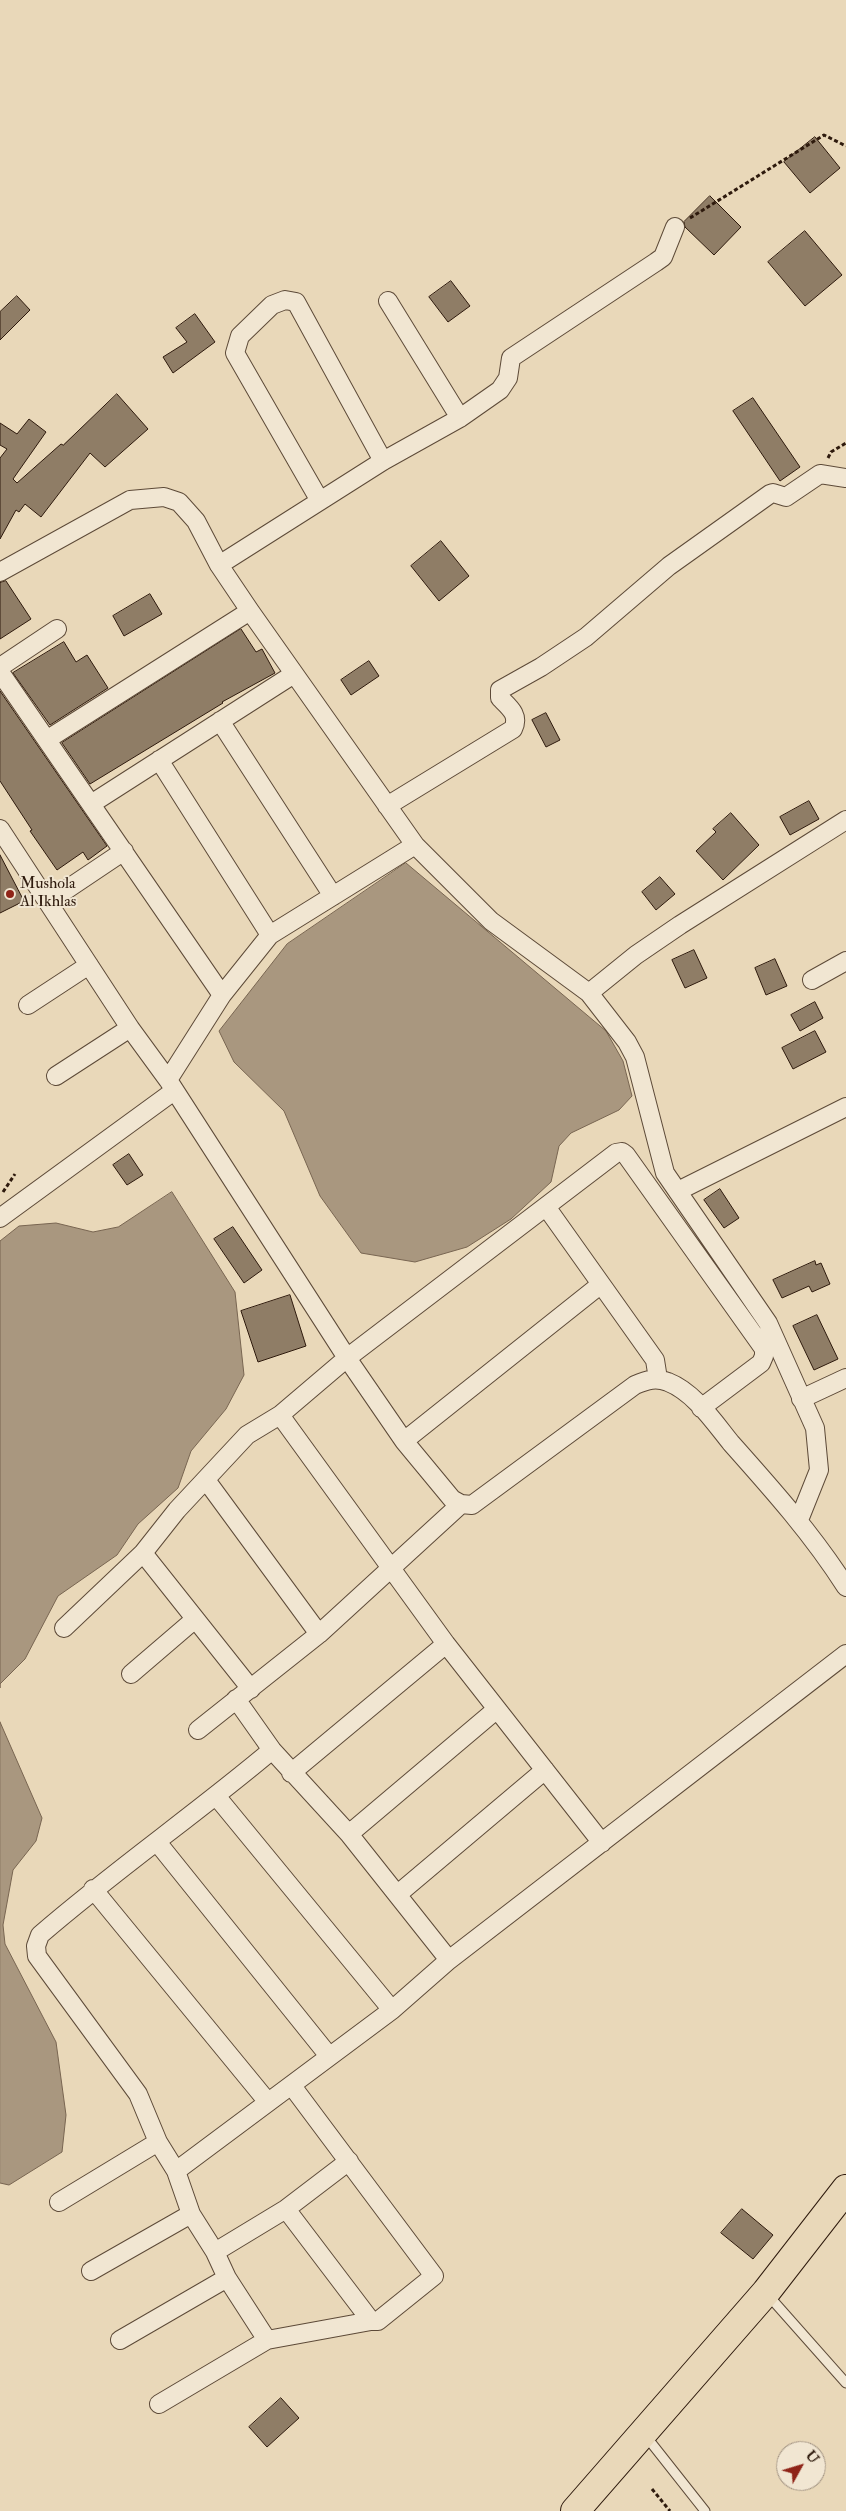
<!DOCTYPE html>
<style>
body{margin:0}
#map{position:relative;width:846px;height:2511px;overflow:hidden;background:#e9d8b9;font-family:"IM FELL Double Pica",serif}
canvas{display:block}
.north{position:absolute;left:776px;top:2441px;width:50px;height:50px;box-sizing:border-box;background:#f1e6d2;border:1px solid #a39483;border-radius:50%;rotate:51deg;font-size:14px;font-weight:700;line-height:20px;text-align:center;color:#2e1a0d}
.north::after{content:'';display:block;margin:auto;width:18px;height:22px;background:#8f2418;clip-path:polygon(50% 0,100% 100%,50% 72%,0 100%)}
</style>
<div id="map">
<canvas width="846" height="2511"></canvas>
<div class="north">U</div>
</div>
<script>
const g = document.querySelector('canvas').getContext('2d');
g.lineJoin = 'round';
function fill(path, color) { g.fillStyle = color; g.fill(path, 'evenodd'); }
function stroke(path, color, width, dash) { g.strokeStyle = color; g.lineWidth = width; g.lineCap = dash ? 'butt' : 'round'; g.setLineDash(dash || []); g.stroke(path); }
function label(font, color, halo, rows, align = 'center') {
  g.font = font + ' "IM FELL Double Pica",serif'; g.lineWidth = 4; g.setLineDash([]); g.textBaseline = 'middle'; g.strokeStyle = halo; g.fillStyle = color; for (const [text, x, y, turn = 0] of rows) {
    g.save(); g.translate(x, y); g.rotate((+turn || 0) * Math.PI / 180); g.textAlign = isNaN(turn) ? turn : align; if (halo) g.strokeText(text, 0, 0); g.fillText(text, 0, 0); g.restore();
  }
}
const water = new Path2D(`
 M 406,863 L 606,1031 L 623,1061 L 632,1096 L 619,1110 L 571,1133 L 559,1146 L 551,1182 L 511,1219 L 467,1247 L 415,1262 L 361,1253 L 320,1196 L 284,1111 L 234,1062 L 219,1031 L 287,944 Z
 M 172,1192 L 235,1292 L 244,1375 L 226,1409 L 191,1451 L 178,1488 L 138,1524 L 117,1555 L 58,1596 L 25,1659 L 0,1684 L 0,1688 L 0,1241 L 19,1226 L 56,1223 L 93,1232 L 118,1227 Z
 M 0,1722 L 42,1818 L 36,1841 L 13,1870 L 3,1925 L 5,1944 L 56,2042 L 66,2115 L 62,2152 L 9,2185 L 0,2183 Z`);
fill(water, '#a9977f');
stroke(water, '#786551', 1);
const building = new Path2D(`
 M 815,137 L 840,168 L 810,193 L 784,162 Z
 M 710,196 L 741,227 L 714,255 L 685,227 L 684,222 Z
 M 805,231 L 842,275 L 805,306 L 768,262 Z
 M 451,281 L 470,306 L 448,322 L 429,297 Z
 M 17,296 L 30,310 L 0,340 L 0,312 Z
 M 195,314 L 215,342 L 173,373 L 163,357 L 187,342 L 176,328 Z
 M 117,394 L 148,429 L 105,467 L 90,453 L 41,517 L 25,504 L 19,512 L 16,510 L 0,539 L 0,458 L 7,449 L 0,445 L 0,423 L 17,434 L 29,419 L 46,432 L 13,479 L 17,483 L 61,444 L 63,445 Z
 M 753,398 L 800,467 L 780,481 L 733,411 Z
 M 441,541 L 469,576 L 439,601 L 411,566 Z
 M 6,581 L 31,619 L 0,639 L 0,583 Z
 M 150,594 L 162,614 L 124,636 L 113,616 Z
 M 241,629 L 256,652 L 262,649 L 275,673 L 222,702 L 223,703 L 90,784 L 62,743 Z
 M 64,642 L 76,662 L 87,655 L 108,688 L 50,725 L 13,673 Z
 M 369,661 L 379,676 L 351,695 L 341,680 Z
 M 0,691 L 107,846 L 88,860 L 83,852 L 57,870 L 30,831 L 32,830 L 0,781 Z
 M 546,713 L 560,740 L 546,747 L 532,720 Z
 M 809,801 L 819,819 L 790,835 L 780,817 Z
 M 731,813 L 759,845 L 723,880 L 696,851 L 716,832 L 713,829 Z
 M 0,855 L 24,901 L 0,913 Z
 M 660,877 L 675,894 L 656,910 L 642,892 Z
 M 694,950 L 707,978 L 685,988 L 672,960 Z
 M 775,959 L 787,986 L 766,995 L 755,968 Z
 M 815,1002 L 823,1018 L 800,1031 L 791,1015 Z
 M 815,1031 L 826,1052 L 793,1069 L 782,1048 Z
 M 129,1154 L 143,1175 L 127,1185 L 113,1165 Z
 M 720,1189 L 739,1218 L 724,1228 L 704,1200 Z
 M 233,1227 L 262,1270 L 244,1283 L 214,1239 Z
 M 815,1261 L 816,1265 L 821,1263 L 830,1284 L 812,1292 L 809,1286 L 782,1298 L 773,1280 Z
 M 290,1295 L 306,1346 L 258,1362 L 241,1311 Z
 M 817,1315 L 838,1359 L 814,1370 L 793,1326 Z
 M 742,2209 L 773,2235 L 753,2259 L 721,2233 Z
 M 281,2398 L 299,2418 L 267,2447 L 249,2427 Z`);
fill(building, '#8f7d66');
stroke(building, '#2e1a0d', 1);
const service = new Path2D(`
 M 768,2295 L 846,2383
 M 645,2435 L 705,2511`);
const minor = new Path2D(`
 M 388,301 L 460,418
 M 320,501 L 235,353 L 240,336 L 272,305 L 285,300 L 296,302 L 383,461
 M 219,565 L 383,461 L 460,418 L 500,390 L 508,378 L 511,358 L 656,262 L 663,257 L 675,227
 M 0,572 L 130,500 L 164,497 L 179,502 L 196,521 L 219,565 L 250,611 L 415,845 L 491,921 L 589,993 L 627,1042 L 635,1057 L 665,1173 L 768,1323 L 815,1428 L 819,1470 L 799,1520
 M 0,667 L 57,629
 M 0,672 L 222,995
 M 220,721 L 333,896
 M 48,739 L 250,611
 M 159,760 L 270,935
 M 91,804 L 294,674
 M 387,806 L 513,729 C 520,715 509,707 500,698 L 500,690 L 541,667 L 586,637 L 669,566 L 770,494 L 773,493 L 786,497 L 820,474 L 846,478
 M 0,829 L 130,1028 L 168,1080 L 347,1358 L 404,1441 L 452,1499 L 461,1504 L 472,1505 L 635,1385 C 647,1380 656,1377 668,1382 C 694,1392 714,1422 731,1443 C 772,1489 813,1535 846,1587
 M 48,902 L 124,851
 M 812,980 L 846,961
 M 589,993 L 636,955 L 680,925 L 846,820
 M 28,1005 L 89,965
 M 56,1076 L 130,1028
 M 168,1080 L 222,995 L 270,935 L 415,845
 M 678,1191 L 846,1107
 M 547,1208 L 655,1360 L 658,1379
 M 0,1218 L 174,1091
 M 801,1399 L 846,1378
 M 280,1415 L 446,1644 L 602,1843
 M 404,1441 L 600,1285
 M 206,1480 L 319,1634
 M 143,1553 L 251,1689
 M 64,1628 L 143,1553 L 177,1510 L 247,1435 L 280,1415 L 347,1358 L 616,1153 L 622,1152 L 626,1155 L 764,1349 L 764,1356 L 761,1363 L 701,1408
 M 131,1674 L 194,1620
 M 236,1699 L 272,1750 L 349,1834 L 449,1960
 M 198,1730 L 319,1634 L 461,1504
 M 291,1773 L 446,1644
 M 217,1797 L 392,2010
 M 349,1834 L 497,1709
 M 157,1842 L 329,2056
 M 93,1889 L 267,2101
 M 398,1894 L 545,1770
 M 176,2171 L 392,2010 L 449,1960 L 846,1654
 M 59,2202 L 158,2142
 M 286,2209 L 371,2321 L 378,2321 L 434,2276 L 292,2086
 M 215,2252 L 286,2209 L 349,2161
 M 91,2271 L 191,2214
 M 120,2340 L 227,2278
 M 267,2340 L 371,2321
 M 159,2404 L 267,2340 L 227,2278 L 215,2252 L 191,2214 L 176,2171 L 158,2142 L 138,2094 L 37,1956 L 36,1946 L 40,1935 C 115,1870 196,1814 272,1750`);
const primary = new Path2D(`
 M 575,2511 L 766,2292 L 846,2189`);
stroke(service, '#5d4a38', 11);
stroke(minor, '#5d4a38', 20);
stroke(primary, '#2e1a0d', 30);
stroke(new Path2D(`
 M 690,218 L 824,135 L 846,146
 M 828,458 L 831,452 L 846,443
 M 3,1192 L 15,1174
 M 652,2489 L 670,2511`), '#2e1a0d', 3, [4, 2.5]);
stroke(service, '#f1e6d2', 9);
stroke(minor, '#f1e6d2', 18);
stroke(primary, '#e9d8b9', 28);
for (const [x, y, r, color] of [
 [10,894,5,"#8f2418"]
]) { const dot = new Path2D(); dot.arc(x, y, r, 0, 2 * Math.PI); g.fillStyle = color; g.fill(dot); stroke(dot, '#f1e6d2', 2); }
label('16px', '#2e1a0d', '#f1e6d2', [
 ["Mushola",20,885],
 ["Al Ikhlas",20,903]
], 'left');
</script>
